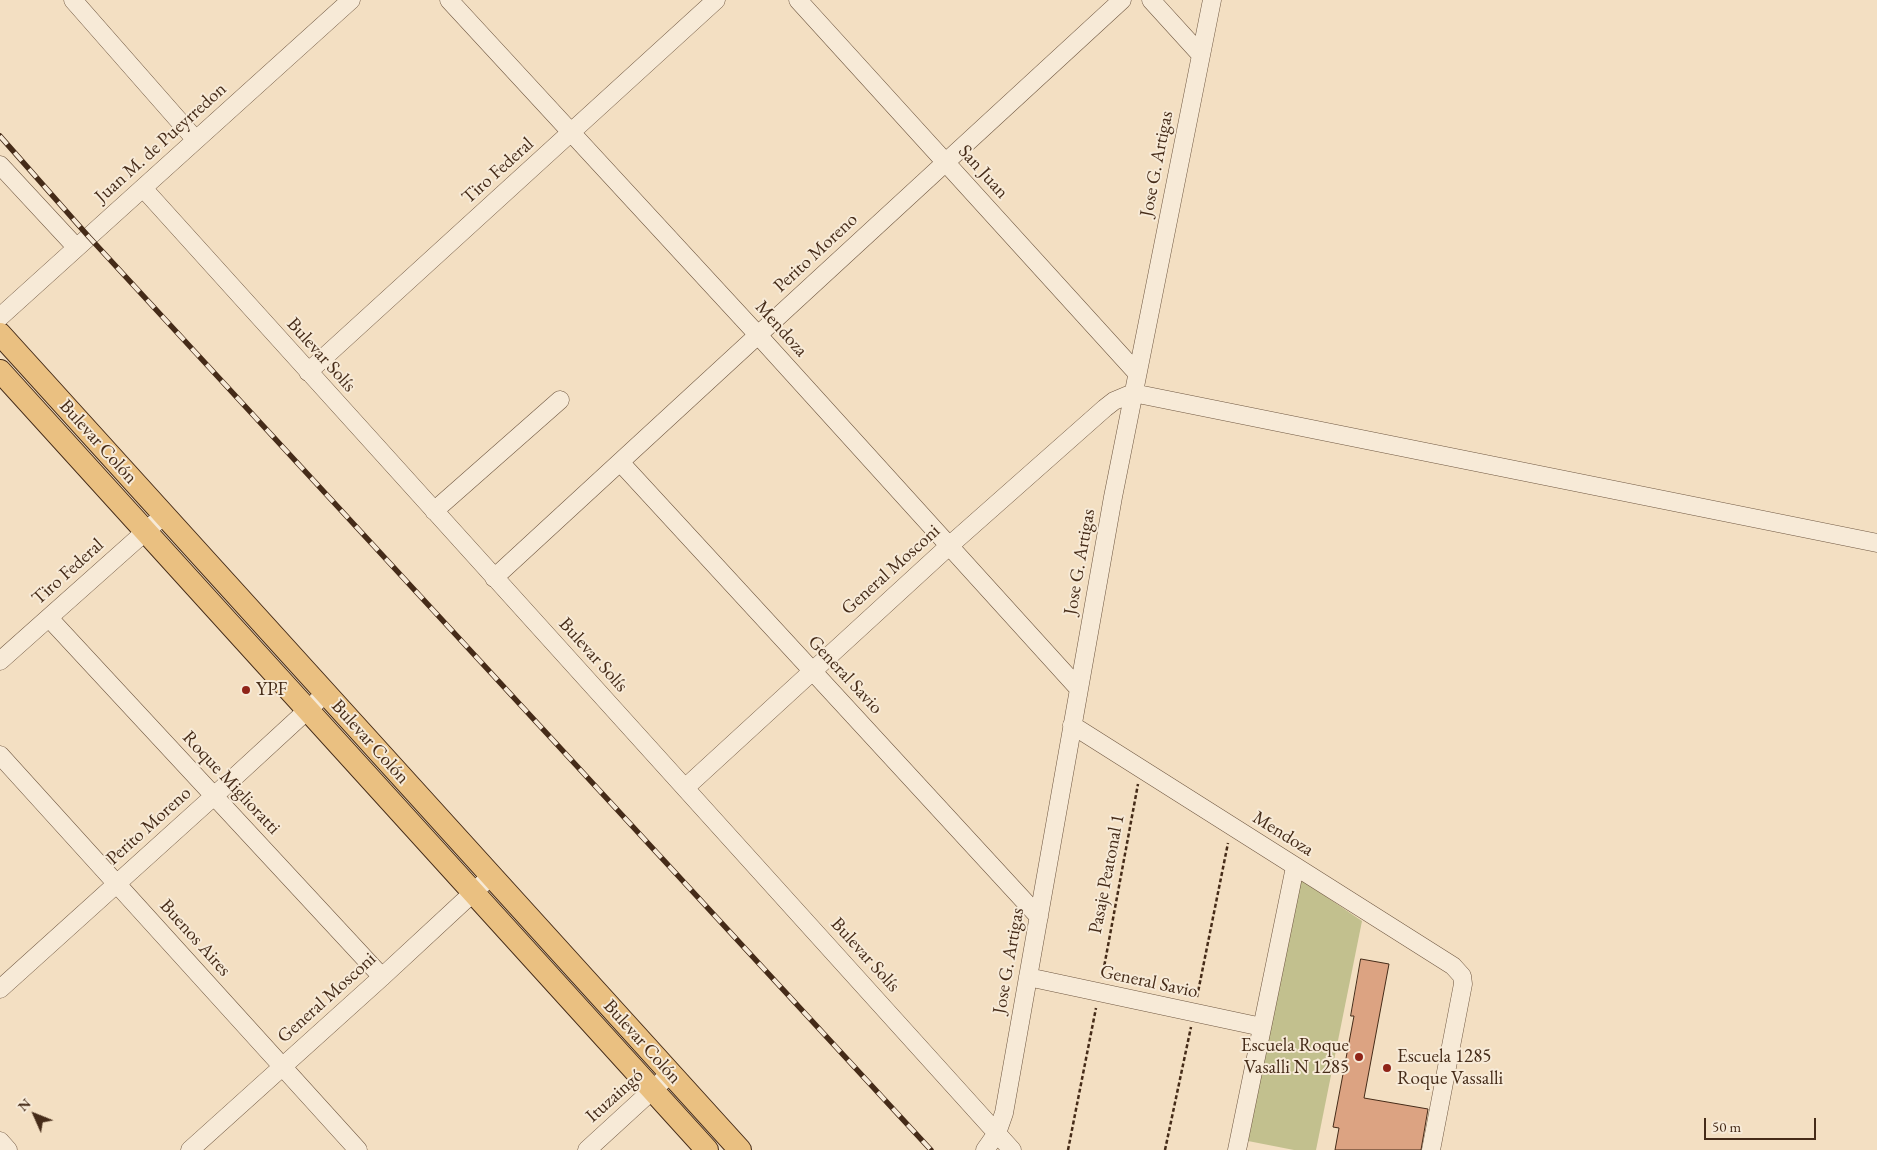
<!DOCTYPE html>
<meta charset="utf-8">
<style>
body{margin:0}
#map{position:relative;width:1877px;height:1150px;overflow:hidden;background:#f3dfc2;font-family:"EB Garamond",serif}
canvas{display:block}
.north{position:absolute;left:10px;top:1090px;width:50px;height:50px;-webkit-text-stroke:4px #f7ead7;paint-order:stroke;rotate:314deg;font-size:14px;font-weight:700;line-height:20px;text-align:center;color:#452b18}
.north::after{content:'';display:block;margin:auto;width:18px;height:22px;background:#452b18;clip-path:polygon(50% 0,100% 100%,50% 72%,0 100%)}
.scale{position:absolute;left:1704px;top:1118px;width:112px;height:22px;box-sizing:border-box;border:2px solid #452b18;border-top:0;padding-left:6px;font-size:15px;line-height:18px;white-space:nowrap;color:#452b18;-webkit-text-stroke:4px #f7ead7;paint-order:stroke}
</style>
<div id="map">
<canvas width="1877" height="1150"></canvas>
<div class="north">N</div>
<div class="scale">50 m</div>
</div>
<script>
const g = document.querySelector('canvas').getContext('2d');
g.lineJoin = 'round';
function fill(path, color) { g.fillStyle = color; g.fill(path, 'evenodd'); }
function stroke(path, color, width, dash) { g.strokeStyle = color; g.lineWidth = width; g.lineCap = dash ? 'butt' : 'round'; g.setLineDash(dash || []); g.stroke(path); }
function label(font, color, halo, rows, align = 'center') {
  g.font = font + ' "EB Garamond",serif'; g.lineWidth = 4; g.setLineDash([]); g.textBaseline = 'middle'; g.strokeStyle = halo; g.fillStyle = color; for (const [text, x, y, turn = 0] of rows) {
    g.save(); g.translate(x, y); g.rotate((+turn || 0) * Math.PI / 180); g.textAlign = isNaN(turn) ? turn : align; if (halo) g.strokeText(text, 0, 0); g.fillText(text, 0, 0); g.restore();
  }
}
fill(new Path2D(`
 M 1300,879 L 1362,921 L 1316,1150 L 1294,1150 L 1248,1141 Z`), '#c2c08e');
const building = new Path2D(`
 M 1361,959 L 1389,964 L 1364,1098 L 1428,1109 L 1421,1150 L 1335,1150 L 1339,1128 L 1333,1127 L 1354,1016 L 1351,1016 Z`);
fill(building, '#dca382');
stroke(building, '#452b18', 1);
const minor = new Path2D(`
 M 73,0 L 195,139
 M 449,0 L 758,335 L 1079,689
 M 798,0 L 1137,373
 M 1151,0 L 1201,55
 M 0,165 L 76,247
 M 143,188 L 1012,1150
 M 0,317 L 351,0
 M 308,372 L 716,0
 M 620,462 L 1039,917
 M 434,511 L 560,400
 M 494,578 L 1122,0
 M 49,618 L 382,977
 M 0,661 L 164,515
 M 1072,725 L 1453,966 L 1462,976 L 1463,984 L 1431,1150
 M 0,755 L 358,1150
 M 685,788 L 949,546 L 1105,408 L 1114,401 L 1133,393 L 1877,543
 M 1028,977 L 1262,1027
 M 0,989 L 214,796 L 326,693
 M 0,1141 L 8,1150
 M 190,1150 L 382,977 L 491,876
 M 587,1150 L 671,1073
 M 985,1150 L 997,1133 L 1004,1113 L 1113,497 L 1212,0
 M 1237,1150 L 1295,867`);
const major = new Path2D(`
 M 0,334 L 740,1150
 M 0,371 L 707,1150`);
stroke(minor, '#705842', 19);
stroke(major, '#452b18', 24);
stroke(new Path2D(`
 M 1102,978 L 1138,784
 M 1197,997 L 1228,843
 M 1068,1150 L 1096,1008
 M 1165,1150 L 1191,1027`), '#452b18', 2.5, [4, 2.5]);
stroke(minor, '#f7ead7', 18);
stroke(major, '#eac081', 22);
const rail = new Path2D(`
 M 0,136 L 89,237 L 931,1150`);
stroke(rail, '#452b18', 5.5);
stroke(rail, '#f7ead7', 4, [11]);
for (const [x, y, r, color] of [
 [246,690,5,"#8f2418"],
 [1359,1057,5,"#8f2418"],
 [1387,1068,5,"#8f2418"]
]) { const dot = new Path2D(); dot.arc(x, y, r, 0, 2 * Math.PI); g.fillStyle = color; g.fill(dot); stroke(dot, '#f7ead7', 2); }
label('19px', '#452b18', '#f7ead7', [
 ["Juan M. de Pueyrredon",161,143,-42],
 ["Jose G. Artigas",1157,164,-79],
 ["Tiro Federal",498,171,-42],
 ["San Juan",983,172,48],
 ["Perito Moreno",816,253,-43],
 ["Mendoza",781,329,48],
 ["Bulevar Solís",321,355,48],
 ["Bulevar Colón",98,442,48],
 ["Jose G. Artigas",1080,562,-80],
 ["General Mosconi",891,570,-42],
 ["Tiro Federal",68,572,-42],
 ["Bulevar Solís",593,655,48],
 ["General Savio",845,675,47],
 ["Bulevar Colón",370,742,48],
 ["Roque Miglioratti",231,783,47],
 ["Perito Moreno",149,826,-42],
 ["Mendoza",1283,834,32],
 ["Pasaje Peatonal 1",1107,874,-79],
 ["Buenos Aires",195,938,48],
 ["Bulevar Solís",865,955,48],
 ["Jose G. Artigas",1009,961,-80],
 ["General Savio",1149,982,12],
 ["General Mosconi",327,998,-42],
 ["Bulevar Colón",642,1042,48],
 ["Ituzaingó",615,1096,-42]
]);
label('19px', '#452b18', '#f7ead7', [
 ["YPF",256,690],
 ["Escuela Roque",1349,1046,"right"],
 ["Vasalli N 1285",1349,1068,"right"],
 ["Escuela 1285",1397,1057],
 ["Roque Vassalli",1397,1079]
], 'left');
</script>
